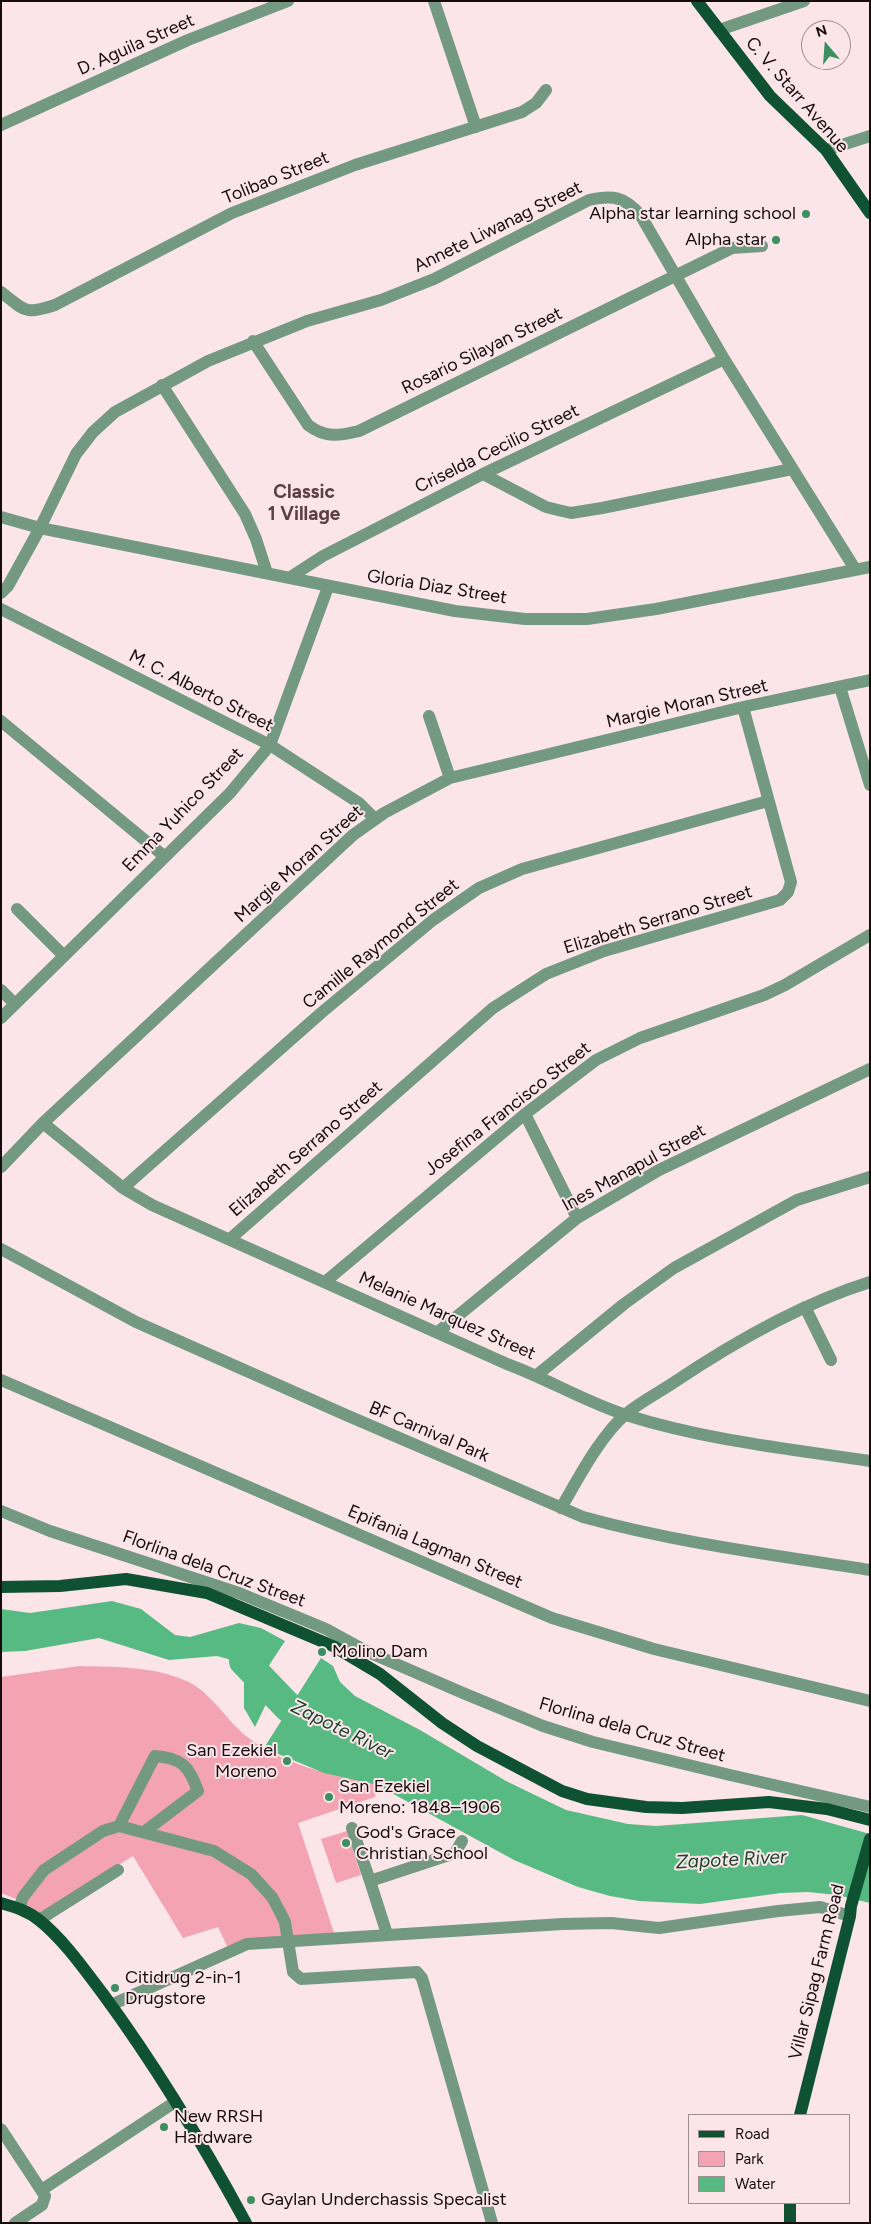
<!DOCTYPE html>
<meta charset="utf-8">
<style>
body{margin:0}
#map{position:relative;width:871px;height:2224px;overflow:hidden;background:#fbe5e9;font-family:Figtree,sans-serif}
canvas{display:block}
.frame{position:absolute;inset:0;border:2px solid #160b0d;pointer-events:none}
.legend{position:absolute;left:688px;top:2114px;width:162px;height:90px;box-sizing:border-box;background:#fbe5e9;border:1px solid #9f8e91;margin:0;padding:6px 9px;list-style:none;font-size:15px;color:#160b0d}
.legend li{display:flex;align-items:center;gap:10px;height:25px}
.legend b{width:25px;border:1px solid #9f8e91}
.north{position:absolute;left:801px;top:20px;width:50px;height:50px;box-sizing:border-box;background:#fbe5e9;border:1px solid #9f8e91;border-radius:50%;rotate:342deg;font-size:14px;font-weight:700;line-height:20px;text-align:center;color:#160b0d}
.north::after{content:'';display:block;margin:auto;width:18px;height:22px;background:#3c8f61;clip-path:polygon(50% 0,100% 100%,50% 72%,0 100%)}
</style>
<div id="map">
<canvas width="871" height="2224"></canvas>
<div class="frame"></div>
<ul class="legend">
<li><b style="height:6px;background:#0f5231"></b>Road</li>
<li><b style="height:14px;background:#f4a3b3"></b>Park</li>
<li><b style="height:14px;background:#56ba82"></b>Water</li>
</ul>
<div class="north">N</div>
</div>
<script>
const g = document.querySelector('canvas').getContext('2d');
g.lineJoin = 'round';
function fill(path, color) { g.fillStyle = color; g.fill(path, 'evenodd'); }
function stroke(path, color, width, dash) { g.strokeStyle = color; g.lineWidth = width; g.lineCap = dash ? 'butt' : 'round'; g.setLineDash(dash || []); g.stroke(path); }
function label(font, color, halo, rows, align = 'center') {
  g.font = font + ' Figtree,sans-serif'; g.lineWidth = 4; g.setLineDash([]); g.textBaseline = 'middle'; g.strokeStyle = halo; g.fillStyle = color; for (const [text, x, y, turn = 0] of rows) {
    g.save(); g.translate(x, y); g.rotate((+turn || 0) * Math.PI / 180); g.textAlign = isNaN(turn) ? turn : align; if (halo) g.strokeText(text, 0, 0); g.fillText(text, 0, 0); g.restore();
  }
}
fill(new Path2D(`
 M 79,1666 C 114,1667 151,1666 184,1680 C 210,1690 225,1719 246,1736 C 282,1765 333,1775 377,1785 L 375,1797 L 298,1823 L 334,1933 L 228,1948 L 218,1927 L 183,1938 L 133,1856 L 40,1914 L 16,1899 L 1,1893 L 1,1677 Z
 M 347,1831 L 361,1875 L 336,1883 L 321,1839 Z`), '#f4a3b3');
fill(new Path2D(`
 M 112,1601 L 141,1609 L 175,1635 L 190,1637 L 239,1623 L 261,1628 L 285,1641 L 266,1670 L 278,1679 L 255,1727 L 244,1708 L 244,1672 L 237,1664 L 228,1659 L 217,1656 L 169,1660 L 99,1638 L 25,1651 L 1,1652 L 1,1609 L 30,1613 Z
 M 321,1658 L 333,1666 L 340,1682 L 355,1696 L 420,1730 L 506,1781 L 566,1810 L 628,1824 L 656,1826 L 802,1815 L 870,1834 L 870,1903 L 837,1895 L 808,1892 L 781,1893 L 700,1904 L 639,1901 L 610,1896 L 578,1887 L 514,1860 L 377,1785 L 324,1773 L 264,1748 Z`), '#56ba82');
stroke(new Path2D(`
 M 244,1661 L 288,1707 L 326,1726`), '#56ba82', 30);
stroke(new Path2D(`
 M 434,1 L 476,127
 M 719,30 L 804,1
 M 1,125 L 188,40 L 288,1
 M 826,150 L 870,136
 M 1,292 C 25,311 25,315 55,305 L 232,213 L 355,165 L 522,112 L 536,103 L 546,90
 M 253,341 L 308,425 C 325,438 339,436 359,431 L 732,248 L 762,246
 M 162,385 L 245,514 L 256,539 L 267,573
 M 483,474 L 546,507 L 558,510 L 571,513 L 602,508 L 792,469
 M 1,517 L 40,528 L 455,611 L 525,619 L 587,619 L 656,609 L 870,567
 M 289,578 L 323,556 L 483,474 L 724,359
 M 1,593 L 8,586 L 40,528 L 76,454 L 93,432 L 115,412 L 208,361 L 307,321 L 381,300 L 434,279 L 589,200 C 612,195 625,196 641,216 L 724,359 L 855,569
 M 1,609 L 270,745 L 359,803 L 375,819
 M 840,687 L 870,785
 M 429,716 L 450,778
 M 1,721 L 164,856
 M 17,909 L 64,956
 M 1,990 L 15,1004
 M 1,1018 L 230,793 L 270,745 L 328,587
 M 525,1114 L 577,1218
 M 43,1123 L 123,1188 L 152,1205 L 507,1364 C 548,1379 585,1402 626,1415 C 705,1440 788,1449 870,1461
 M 1,1167 L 43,1123 L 353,835 L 384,813 L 450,778 L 743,707 L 870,680
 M 123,1188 L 321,1013 L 433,920 L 479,888 L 522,869 L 768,801
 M 230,1239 L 493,1008 L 546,974 L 604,951 L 780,900 L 788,892 L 791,882 L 743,707
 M 1,1249 L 136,1322 L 346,1415 L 583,1517 C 677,1543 774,1555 870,1570
 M 325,1282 L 525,1114 L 596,1060 L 640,1038 L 764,995 L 785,985 L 870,935
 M 805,1307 L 831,1360
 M 438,1332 L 577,1218 L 659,1170 L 870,1069
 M 537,1375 L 624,1304 L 674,1268 L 797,1200 L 870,1177
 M 1,1380 L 552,1618 L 654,1649 L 870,1701
 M 561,1508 C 578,1479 600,1436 626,1414 C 640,1402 658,1393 673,1383 C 734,1342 800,1304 870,1282
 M 1,1511 L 50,1531 L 239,1593 L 326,1629 L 366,1651 L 463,1693 L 543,1726 L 593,1742 L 730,1775 L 870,1807
 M 119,1826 L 155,1756 C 182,1758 189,1766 198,1791 L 144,1832
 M 352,1828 L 370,1881
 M 19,1908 L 23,1897 L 44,1870 L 103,1831 L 119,1826 L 214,1851 L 251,1874 L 272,1897 L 279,1910 L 285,1922 L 293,1972 L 301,1979 L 417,1972 L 422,1978 L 492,2223
 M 39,1920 L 118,1870
 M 387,1934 L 370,1881 L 455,1853 L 462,1841
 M 111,2005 L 247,1944 L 562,1924 L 611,1923 L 659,1928 L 778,1911 L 820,1907 L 850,1916
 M 1,2129 L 45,2196 L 42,2205 L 15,2223
 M 43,2189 L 175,2102`), '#739a81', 12);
stroke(new Path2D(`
 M 697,1 L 770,96 L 826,150 L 870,213
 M 1,1587 L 60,1586 L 126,1579 L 207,1593 L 333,1646 L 380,1674 L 442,1723 L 477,1746 L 562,1791 L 587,1799 L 646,1807 L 682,1808 L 769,1802 L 827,1809 L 870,1820
 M 1,1903 C 15,1907 28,1911 39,1920 C 64,1940 84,1969 103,1994 C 156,2066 203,2144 246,2223
 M 800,2115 L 850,1916 L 851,1906 L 870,1839
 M 790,2203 L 790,2223`), '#0f5231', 12);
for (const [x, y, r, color] of [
 [806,214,5,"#3c8f61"],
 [776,240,5,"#3c8f61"],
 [322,1652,5,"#3c8f61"],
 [287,1761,5,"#3c8f61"],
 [329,1797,5,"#3c8f61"],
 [346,1843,5,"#3c8f61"],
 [115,1988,5,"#3c8f61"],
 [164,2127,5,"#3c8f61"],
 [251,2200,5,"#3c8f61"]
]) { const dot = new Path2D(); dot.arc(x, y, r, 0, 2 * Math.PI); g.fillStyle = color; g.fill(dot); stroke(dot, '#fbe5e9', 2); }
label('18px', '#160b0d', '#fbe5e9', [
 ["D. Aguila Street",136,45,-24],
 ["C. V. Starr Avenue",797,95,49],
 ["Tolibao Street",276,178,-22],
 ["Annete Liwanag Street",498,227,-26],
 ["Rosario Silayan Street",482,351,-26],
 ["Criselda Cecilio Street",497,449,-26],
 ["Gloria Diaz Street",437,587,9],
 ["M. C. Alberto Street",201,691,27],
 ["Margie Moran Street",687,704,-13],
 ["Emma Yuhico Street",183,810,-46],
 ["Margie Moran Street",299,864,-42],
 ["Elizabeth Serrano Street",658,920,-17],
 ["Camille Raymond Street",381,944,-39],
 ["Josefina Francisco Street",508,1109,-38],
 ["Elizabeth Serrano Street",306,1149,-41],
 ["Ines Manapul Street",634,1168,-29],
 ["Melanie Marquez Street",447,1316,24],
 ["BF Carnival Park",429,1432,23],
 ["Epifania Lagman Street",435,1547,23],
 ["Florlina dela Cruz Street",214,1569,20],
 ["Florlina dela Cruz Street",632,1730,16],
 ["Villar Sipag Farm Road",817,1972,-76]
]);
label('18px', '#160b0d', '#fbe5e9', [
 ["Alpha star learning school",796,214,"right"],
 ["Alpha star",766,240,"right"],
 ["Molino Dam",332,1652],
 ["San Ezekiel",277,1751,"right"],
 ["Moreno",277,1772,"right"],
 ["San Ezekiel",339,1787],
 ["Moreno: 1848–1906",339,1808],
 ["God's Grace",356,1833],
 ["Christian School",356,1854],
 ["Citidrug 2-in-1",125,1978],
 ["Drugstore",125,1999],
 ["New RRSH",174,2117],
 ["Hardware",174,2138],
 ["Gaylan Underchassis Specalist",261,2200]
], 'left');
label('bold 19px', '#5c4045', '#fbe5e9', [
 ["Classic",304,492],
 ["1 Village",304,514]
]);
label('italic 19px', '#1a442d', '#fbe5e9', [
 ["Zapote River",342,1730,26],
 ["Zapote River",731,1860,-3]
]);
</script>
